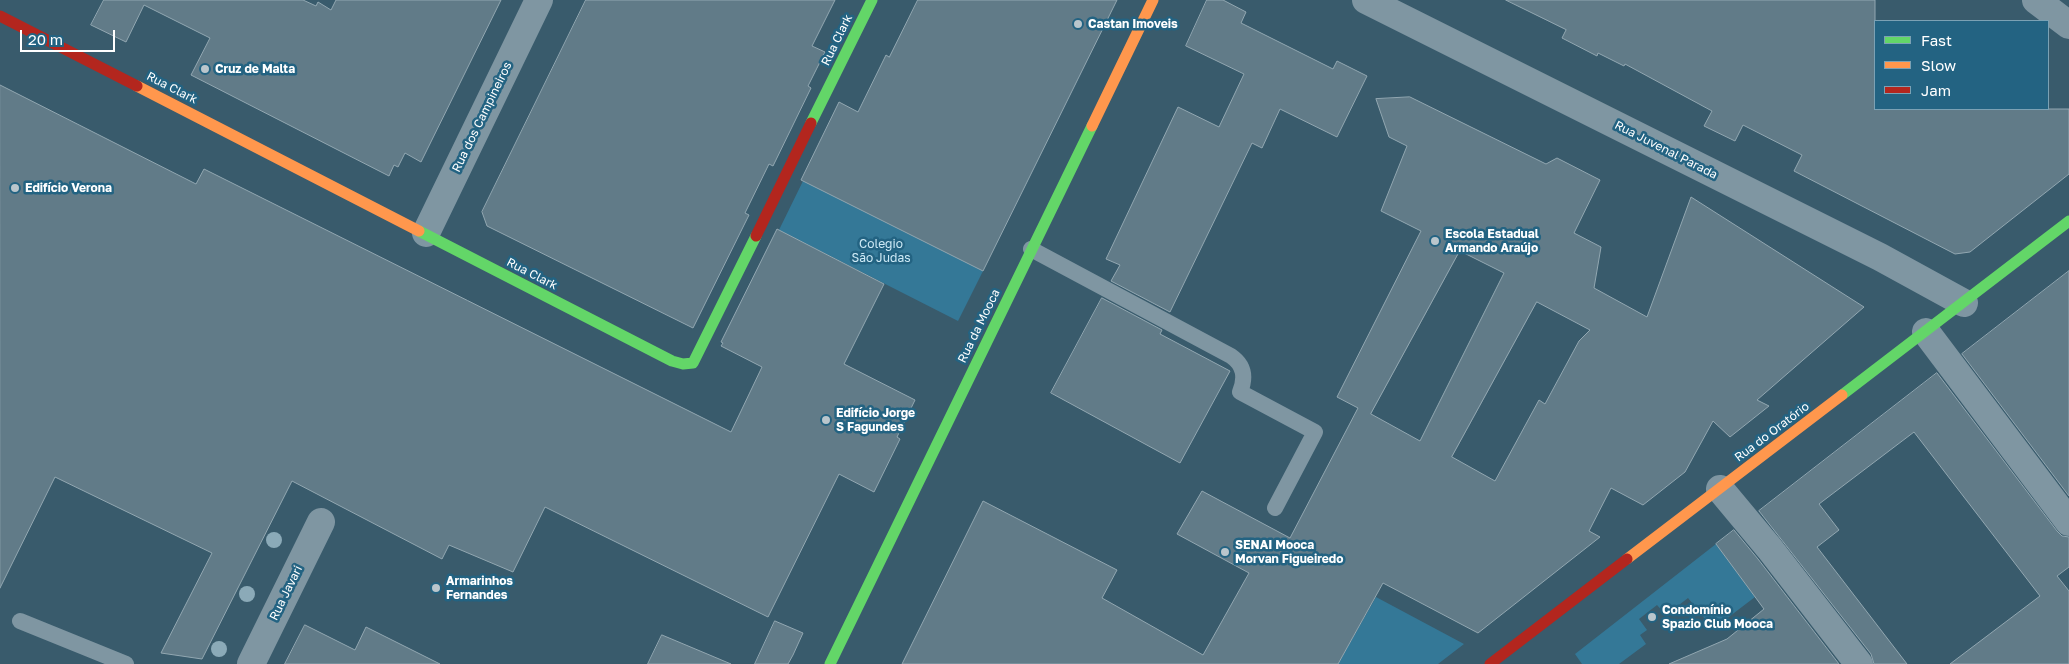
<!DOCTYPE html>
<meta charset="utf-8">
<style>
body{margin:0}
#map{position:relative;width:2069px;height:664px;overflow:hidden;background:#395b6c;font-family:"Golos Text",sans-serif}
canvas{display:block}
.legend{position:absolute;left:1874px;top:20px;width:175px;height:90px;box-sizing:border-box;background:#236382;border:1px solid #7ba1b4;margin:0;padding:6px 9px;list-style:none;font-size:15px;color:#fff}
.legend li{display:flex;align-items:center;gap:10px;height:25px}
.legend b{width:25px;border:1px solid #7ba1b4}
.scale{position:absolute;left:20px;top:30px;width:95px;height:22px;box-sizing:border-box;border:2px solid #fff;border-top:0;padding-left:6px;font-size:15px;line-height:18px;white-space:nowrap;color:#fff;-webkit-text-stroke:4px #236382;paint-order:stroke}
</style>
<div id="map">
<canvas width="2069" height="664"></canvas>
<ul class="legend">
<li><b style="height:6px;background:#63d668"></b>Fast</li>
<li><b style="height:6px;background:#ff974d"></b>Slow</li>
<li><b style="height:6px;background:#b3261e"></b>Jam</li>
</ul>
<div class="scale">20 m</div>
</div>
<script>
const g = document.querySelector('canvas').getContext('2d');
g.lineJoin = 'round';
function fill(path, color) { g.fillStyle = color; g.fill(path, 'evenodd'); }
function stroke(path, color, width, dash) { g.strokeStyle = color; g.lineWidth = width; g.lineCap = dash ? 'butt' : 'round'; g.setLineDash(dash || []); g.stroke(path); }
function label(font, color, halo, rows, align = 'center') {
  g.font = font + ' "Golos Text",sans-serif'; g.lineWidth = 5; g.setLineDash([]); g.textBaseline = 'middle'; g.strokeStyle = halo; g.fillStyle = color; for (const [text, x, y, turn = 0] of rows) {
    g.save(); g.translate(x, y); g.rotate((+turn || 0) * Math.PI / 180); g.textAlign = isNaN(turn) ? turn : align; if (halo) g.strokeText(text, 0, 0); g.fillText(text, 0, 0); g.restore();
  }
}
fill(new Path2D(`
 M 803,181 L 983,271 L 958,321 L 779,230 Z
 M 1716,544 L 1755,597 L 1713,629 L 1688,598 L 1666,615 L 1657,605 L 1639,619 L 1647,630 L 1640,635 L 1646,644 L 1619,664 L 1582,664 L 1575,654 Z
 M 1376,597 L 1464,644 L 1438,664 L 1338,664 Z`), '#347897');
const building = new Path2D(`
 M 104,0 L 303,0 L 316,6 L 318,2 L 331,10 L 336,0 L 501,0 L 421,162 L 405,153 L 398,167 L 394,165 L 389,176 L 191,75 L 210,38 L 144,5 L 126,42 L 91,25 Z
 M 586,0 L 835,0 L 812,46 L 825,52 L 808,86 L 811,88 L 773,166 L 769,164 L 745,213 L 749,215 L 693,328 L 487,226 L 482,212 Z
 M 918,0 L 1117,0 L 983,271 L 801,180 L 839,102 L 858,112 L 886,55 L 889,57 Z
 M 1207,0 L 1223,0 L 1246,12 L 1241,23 L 1333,69 L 1337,61 L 1367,76 L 1337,137 L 1280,109 L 1262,148 L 1252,143 L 1170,312 L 1111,281 L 1120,265 L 1106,259 L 1178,107 L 1219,127 L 1244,74 L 1186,46 Z
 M 1506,0 L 1875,0 L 1875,109 L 2069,109 L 2069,174 L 1970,252 L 1955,254 L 1794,171 L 1802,155 L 1743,125 L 1735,141 L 1704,126 L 1712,111 L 1625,64 L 1624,66 L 1598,53 L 1597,56 L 1562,38 L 1566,30 Z
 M 0,85 L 196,184 L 204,169 L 731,432 L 762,367 L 721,346 L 723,343 L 721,342 L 777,229 L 884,284 L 844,364 L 915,400 L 897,437 L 900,439 L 874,492 L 839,474 L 768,617 L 545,507 L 513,572 L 449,545 L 442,559 L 292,481 L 202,659 L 161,653 L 212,553 L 55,477 L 0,588 Z
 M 1410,97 L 1546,164 L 1557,158 L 1600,180 L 1574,233 L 1601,247 L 1594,288 L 1647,317 L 1691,197 L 1864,307 L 1757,400 L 1769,406 L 1730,437 L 1713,421 L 1685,472 L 1643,505 L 1611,488 L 1589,531 L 1600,537 L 1478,633 L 1383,583 L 1338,664 L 902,664 L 983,501 L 1117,570 L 1102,598 L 1203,655 L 1249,573 L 1177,534 L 1202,491 L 1290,538 L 1358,408 L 1337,397 L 1421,231 L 1381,211 L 1407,146 L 1389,137 L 1376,99 ZM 1460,251 L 1504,273 L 1420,441 L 1371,414 ZM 1537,302 L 1590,330 L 1579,341 L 1545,404 L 1539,400 L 1495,481 L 1452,457 Z
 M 2069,271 L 2069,496 L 1962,354 Z
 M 1102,298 L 1162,330 L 1160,334 L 1230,371 L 1180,463 L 1051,393 Z
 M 1937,373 L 2057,531 L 2062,536 L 2069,537 L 2069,567 L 2057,576 L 2069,591 L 2069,664 L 1950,664 L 2040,596 L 1914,432 L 1819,504 L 1839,530 L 1817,547 L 1907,664 L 1874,664 L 1871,654 L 1759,511 Z
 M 1734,530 L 1758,559 L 1839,664 L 1669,664 L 1727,639 L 1764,609 L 1716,544 Z
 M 775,621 L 803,633 L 793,655 L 788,664 L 755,664 Z
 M 305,625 L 355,650 L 366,627 L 440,664 L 285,664 Z
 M 662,635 L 731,664 L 648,664 Z`);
fill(building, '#617b88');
stroke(building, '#92a7b1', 1);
stroke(new Path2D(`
 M 1031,249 L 1231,356 C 1244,365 1246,377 1240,392 L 1315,432 L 1275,508
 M 20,621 L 126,664`), '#7f96a2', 16);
stroke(new Path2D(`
 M 1366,0 L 1880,257 L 1964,303
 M 2036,0 L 2069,25
 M 426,233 L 539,0
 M 1926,332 L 2069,522
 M 1720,489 L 1770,549 L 1859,664
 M 251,664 L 321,522`), '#7f96a2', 28);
stroke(new Path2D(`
 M 811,123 L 872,0
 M 419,231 L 672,361 L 683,364 L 693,363 L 756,236
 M 1842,395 L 2069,221
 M 830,664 L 1092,126`), '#63d668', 11);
stroke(new Path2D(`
 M 137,86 L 419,231
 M 1092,126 L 1153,0
 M 1627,559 L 1842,395`), '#ff974d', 11);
stroke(new Path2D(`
 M 0,16 L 137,86
 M 756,236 L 811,123
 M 1490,664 L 1627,559`), '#b3261e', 11);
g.fillStyle = '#8baab8';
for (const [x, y] of [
 [274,540],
 [247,594],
 [219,649]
]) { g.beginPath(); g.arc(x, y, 8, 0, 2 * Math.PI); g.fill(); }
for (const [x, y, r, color] of [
 [1078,24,5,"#bac6cc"],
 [205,69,5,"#bac6cc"],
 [15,188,5,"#bac6cc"],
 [1435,241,5,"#bac6cc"],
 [826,420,5,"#bac6cc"],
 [1225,552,5,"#bac6cc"],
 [436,588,5,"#bac6cc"],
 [1652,617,5,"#bac6cc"]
]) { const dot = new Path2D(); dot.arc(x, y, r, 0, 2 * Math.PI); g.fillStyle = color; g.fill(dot); stroke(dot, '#236382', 2); }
label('bold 12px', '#fff', '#236382', [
 ["Castan Imoveis",1088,24],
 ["Cruz de Malta",215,69],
 ["Edifício Verona",25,188],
 ["Escola Estadual",1445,234],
 ["Armando Araújo",1445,248],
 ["Edifício Jorge",836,413],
 ["S Fagundes",836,427],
 ["SENAI Mooca",1235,545],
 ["Morvan Figueiredo",1235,559],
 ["Armarinhos",446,581],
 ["Fernandes",446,595],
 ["Condomínio",1662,610],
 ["Spazio Club Mooca",1662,624]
], 'left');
label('12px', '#fff', '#236382', [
 ["Rua Clark",837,40,-64],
 ["Rua Clark",172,88,27],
 ["Rua dos Campineiros",482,117,-64],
 ["Rua Juvenal Parada",1666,150,27],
 ["Rua Clark",532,274,27],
 ["Rua da Mooca",979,326,-64],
 ["Rua do Oratório",1772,432,-37],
 ["Rua Javari",286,593,-64]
]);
label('12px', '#ceeaf6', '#236382', [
 ["Colegio",881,244],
 ["São Judas",881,258]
]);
</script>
